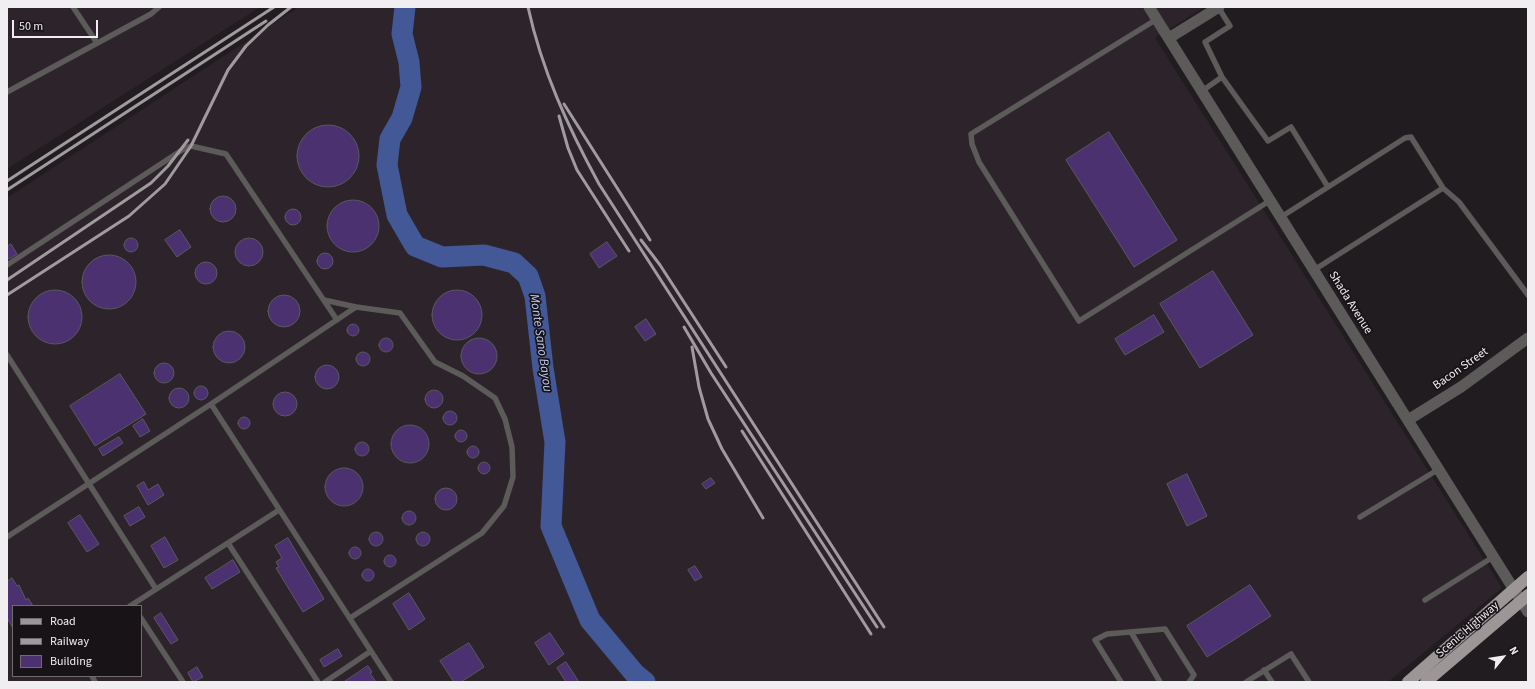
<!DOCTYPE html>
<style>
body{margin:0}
#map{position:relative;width:1535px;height:689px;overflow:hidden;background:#211c20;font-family:"Source Sans 3",sans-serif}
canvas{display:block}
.frame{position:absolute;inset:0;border:8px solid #f1eef1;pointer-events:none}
.legend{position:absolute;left:12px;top:605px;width:130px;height:72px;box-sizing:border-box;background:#181317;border:1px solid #6f6b6e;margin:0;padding:5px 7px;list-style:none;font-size:12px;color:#f1eef1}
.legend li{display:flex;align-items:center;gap:8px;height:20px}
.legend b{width:20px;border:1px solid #6f6b6e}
.north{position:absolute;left:1483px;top:637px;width:40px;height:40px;-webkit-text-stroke:3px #181317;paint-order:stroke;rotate:60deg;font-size:11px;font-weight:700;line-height:16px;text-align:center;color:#f1eef1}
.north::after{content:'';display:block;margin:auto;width:14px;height:18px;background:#f1eef1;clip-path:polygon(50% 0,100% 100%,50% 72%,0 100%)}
.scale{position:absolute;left:12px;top:20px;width:86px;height:18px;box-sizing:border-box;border:2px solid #f1eef1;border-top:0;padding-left:5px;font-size:12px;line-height:14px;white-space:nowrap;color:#f1eef1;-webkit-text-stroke:3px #181317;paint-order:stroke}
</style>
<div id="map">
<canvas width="1535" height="689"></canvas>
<div class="frame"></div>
<ul class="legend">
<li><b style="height:5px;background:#9c9697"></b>Road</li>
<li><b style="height:5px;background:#9f9b9e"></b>Railway</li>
<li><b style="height:11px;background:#4c3170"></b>Building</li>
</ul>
<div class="north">N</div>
<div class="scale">50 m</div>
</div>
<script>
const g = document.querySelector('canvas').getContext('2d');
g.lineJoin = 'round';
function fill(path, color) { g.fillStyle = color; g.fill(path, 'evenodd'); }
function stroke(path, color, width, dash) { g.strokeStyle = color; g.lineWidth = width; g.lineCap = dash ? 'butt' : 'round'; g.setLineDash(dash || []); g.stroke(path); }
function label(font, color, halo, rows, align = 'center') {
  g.font = font + ' "Source Sans 3",sans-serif'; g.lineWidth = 3.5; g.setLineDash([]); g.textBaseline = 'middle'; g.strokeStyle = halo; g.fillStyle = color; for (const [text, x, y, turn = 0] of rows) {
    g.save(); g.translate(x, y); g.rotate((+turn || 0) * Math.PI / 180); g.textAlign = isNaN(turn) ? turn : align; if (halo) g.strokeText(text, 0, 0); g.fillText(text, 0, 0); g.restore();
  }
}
fill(new Path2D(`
 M 7,7 L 260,7 L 7,169 Z
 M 299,7 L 1204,7 L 1155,38 L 1502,588 L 1388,682 L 7,682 L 7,198 ZM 13,606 L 141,606 L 141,676 L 13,676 Z`), '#2d242b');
stroke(new Path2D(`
 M 405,7 L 402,34 L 409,62 L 411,87 L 402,118 L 390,139 L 387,165 L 397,215 L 415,246 L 442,257 L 484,255 L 514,263 L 528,276 L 535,296 L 543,368 L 555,442 L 551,526 L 590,620 L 635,674 L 645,682`), '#435897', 21);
const building = new Path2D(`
 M297 156a31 31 0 1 1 62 0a31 31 0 1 1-62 0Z
 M 1109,132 L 1177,240 L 1134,267 L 1066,160 Z
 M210 209a13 13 0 1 1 26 0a13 13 0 1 1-26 0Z
 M327 226a26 26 0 1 1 52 0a26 26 0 1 1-52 0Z
 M285 217a8 8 0 1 1 16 0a8 8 0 1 1-16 0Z
 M 180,230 L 191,247 L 177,257 L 165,240 Z
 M235 252a14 14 0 1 1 28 0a14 14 0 1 1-28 0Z
 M124 245a7 7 0 1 1 14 0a7 7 0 1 1-14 0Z
 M 607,242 L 617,256 L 599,268 L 590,254 Z
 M 11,244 L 17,254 L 9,259 L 7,256 L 7,247 Z
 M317 261a8 8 0 1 1 16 0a8 8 0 1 1-16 0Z
 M82 282a27 27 0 1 1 54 0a27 27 0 1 1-54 0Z
 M195 273a11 11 0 1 1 22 0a11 11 0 1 1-22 0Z
 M 1213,271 L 1253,335 L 1200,368 L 1160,304 Z
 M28 317a27 27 0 1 1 54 0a27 27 0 1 1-54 0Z
 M432 315a25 25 0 1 1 50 0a25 25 0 1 1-50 0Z
 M268 311a16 16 0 1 1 32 0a16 16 0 1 1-32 0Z
 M 1154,315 L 1164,332 L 1125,355 L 1115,339 Z
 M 646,319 L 656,334 L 645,341 L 635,327 Z
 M347 330a6 6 0 1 1 12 0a6 6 0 1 1-12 0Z
 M213 347a16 16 0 1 1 32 0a16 16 0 1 1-32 0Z
 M461 356a18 18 0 1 1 36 0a18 18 0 1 1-36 0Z
 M379 345a7 7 0 1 1 14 0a7 7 0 1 1-14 0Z
 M356 359a7 7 0 1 1 14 0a7 7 0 1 1-14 0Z
 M154 373a10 10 0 1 1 20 0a10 10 0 1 1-20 0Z
 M315 377a12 12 0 1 1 24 0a12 12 0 1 1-24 0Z
 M 120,374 L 146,414 L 95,446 L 70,406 Z
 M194 393a7 7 0 1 1 14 0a7 7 0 1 1-14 0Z
 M169 398a10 10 0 1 1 20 0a10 10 0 1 1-20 0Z
 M425 399a9 9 0 1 1 18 0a9 9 0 1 1-18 0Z
 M273 404a12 12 0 1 1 24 0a12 12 0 1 1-24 0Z
 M443 418a7 7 0 1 1 14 0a7 7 0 1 1-14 0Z
 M238 423a6 6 0 1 1 12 0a6 6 0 1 1-12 0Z
 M 143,419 L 150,431 L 140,437 L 133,426 Z
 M391 444a19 19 0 1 1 38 0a19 19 0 1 1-38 0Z
 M455 436a6 6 0 1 1 12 0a6 6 0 1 1-12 0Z
 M 119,437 L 123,443 L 103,456 L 99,449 Z
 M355 449a7 7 0 1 1 14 0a7 7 0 1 1-14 0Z
 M467 452a6 6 0 1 1 12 0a6 6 0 1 1-12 0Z
 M478 468a6 6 0 1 1 12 0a6 6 0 1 1-12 0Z
 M325 487a19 19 0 1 1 38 0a19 19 0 1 1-38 0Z
 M 1187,474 L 1207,516 L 1187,526 L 1167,484 Z
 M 711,478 L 715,483 L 706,489 L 702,484 Z
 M 144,482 L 148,490 L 158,484 L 164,495 L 148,505 L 137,486 Z
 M435 499a11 11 0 1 1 22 0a11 11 0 1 1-22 0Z
 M 139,507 L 145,517 L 130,526 L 124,516 Z
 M402 518a7 7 0 1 1 14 0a7 7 0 1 1-14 0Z
 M 80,515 L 99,544 L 87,552 L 68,523 Z
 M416 539a7 7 0 1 1 14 0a7 7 0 1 1-14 0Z
 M369 539a7 7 0 1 1 14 0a7 7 0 1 1-14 0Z
 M 165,537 L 178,560 L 164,568 L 151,546 Z
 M 288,538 L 324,599 L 303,612 L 276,568 L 279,567 L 276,562 L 282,558 L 275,546 Z
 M349 553a6 6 0 1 1 12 0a6 6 0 1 1-12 0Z
 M384 561a6 6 0 1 1 12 0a6 6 0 1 1-12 0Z
 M 233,560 L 240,572 L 212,589 L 205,578 Z
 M 695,566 L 702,577 L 695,581 L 688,570 Z
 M362 575a6 6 0 1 1 12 0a6 6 0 1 1-12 0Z
 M 12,578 L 17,586 L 19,585 L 26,600 L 28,598 L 33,606 L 13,606 L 13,628 L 7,618 L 7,582 Z
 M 1250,585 L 1271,616 L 1207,657 L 1187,626 Z
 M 409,593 L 425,619 L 409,630 L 393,604 Z
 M 161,613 L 178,640 L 171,644 L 154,618 Z
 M 550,633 L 564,654 L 549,665 L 535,643 Z
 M 469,643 L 484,667 L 461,682 L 454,682 L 440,661 Z
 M 338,649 L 342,656 L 324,667 L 320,660 Z
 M 566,662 L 579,682 L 566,682 L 557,668 Z
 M 368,666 L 372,672 L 370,673 L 376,682 L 344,682 Z
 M 197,667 L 203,677 L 193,682 L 188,673 Z`);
fill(building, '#4c3170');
stroke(building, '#5a585e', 1);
stroke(new Path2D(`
 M 73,7 L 97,43
 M 1218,7 L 1230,26 L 1205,42 L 1222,77 L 1268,141 L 1291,127 L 1328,187
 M 1157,19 L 971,134 L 972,144 L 979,162 L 1079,321 L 1271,200
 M 1202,91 L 1222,77
 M 7,92 L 151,14 L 159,7
 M 1281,217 L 1405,138 L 1411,137 L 1443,188
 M 7,265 L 182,150 L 191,146 L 226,154 L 337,320
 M 1314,270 L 1443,188 L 1459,202 L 1528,295
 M 324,300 L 356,307
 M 7,355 L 156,589
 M 1360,517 L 1439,469
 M 7,537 L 211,404
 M 228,543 L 318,682
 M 1425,600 L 1493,557
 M 130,606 L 279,510
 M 141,618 L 183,682
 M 350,618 L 482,533 L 504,506 L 513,477 L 512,447 L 505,419 L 495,398 L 463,376 L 435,362 L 400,313 L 356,307 L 211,404 L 391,682
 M 1131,632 L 1160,682
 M 1264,670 L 1272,682
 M 92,676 L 95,682
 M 325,682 L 371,651
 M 1121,682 L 1095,640 L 1107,634 L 1165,629 L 1194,675 L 1189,682
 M 1246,682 L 1291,654 L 1309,682`), '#5d5a5a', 5.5);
stroke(new Path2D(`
 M 1149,7 L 1528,612
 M 1169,38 L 1219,7
 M 1408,420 L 1461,387 L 1528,338`), '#5d5a5a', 11);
stroke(new Path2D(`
 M 1408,682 L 1528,577
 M 1426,682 L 1528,595`), '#9c9697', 12);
stroke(new Path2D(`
 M 528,7 C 542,71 568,127 599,184 L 884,627
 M 564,104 L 650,240
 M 559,116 L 568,148 L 577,170 L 629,251
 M 7,181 L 274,7
 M 7,190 L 266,21
 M 641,240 L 660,265 L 726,367
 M 7,280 L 151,183 L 168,166 L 188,140
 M 7,295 L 129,216 L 165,184 L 191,146 L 228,70 L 246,46 L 268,25 L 291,7
 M 684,327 L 711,373 L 877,627
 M 692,347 L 699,387 L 708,419 L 722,449 L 763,518
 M 742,431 L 871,634`), '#9f9b9e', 3);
label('12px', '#f1eef1', '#181317', [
 ["Shada Avenue",1350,303,58],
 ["Bacon Street",1461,369,-35],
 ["Scenic Highway",1468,630,-41]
]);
label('italic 13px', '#bccaef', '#181317', [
 ["Monte Sano Bayou",540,343,82]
]);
</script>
